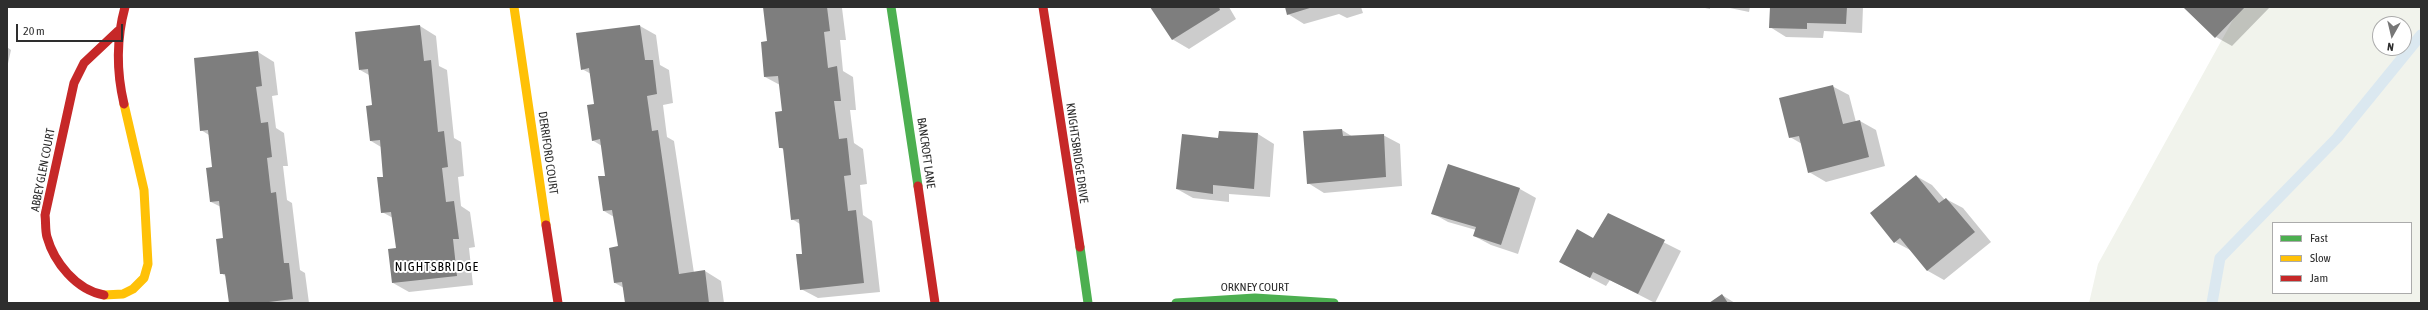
<!DOCTYPE html>
<style>
body{margin:0}
#map{position:relative;width:2428px;height:310px;overflow:hidden;background:#fff;font-family:"Asap Condensed",sans-serif}
canvas{display:block}
.frame{position:absolute;inset:0;border:8px solid #2e2e2e;pointer-events:none}
.legend{position:absolute;left:2272px;top:222px;width:140px;height:72px;box-sizing:border-box;background:#fff;border:1px solid #ababab;margin:0;padding:5px 7px;list-style:none;font-size:12px;color:#2e2e2e}
.legend li{display:flex;align-items:center;gap:8px;height:20px}
.legend b{width:20px;border:1px solid #ababab}
.north{position:absolute;left:2372px;top:16px;width:40px;height:40px;box-sizing:border-box;background:#fff;border:1px solid #ababab;border-radius:50%;rotate:188deg;font-size:11px;font-weight:700;line-height:16px;text-align:center;color:#2e2e2e}
.north::after{content:'';display:block;margin:auto;width:14px;height:18px;background:#777;clip-path:polygon(50% 0,100% 100%,50% 72%,0 100%)}
.scale{position:absolute;left:16px;top:24px;width:107px;height:18px;box-sizing:border-box;border:2px solid #2e2e2e;border-top:0;padding-left:5px;font-size:12px;line-height:14px;white-space:nowrap;color:#2e2e2e;-webkit-text-stroke:3px #fff;paint-order:stroke}
</style>
<div id="map">
<canvas width="2428" height="310"></canvas>
<div class="frame"></div>
<ul class="legend">
<li><b style="height:5px;background:#4caf50"></b>Fast</li>
<li><b style="height:5px;background:#ffc107"></b>Slow</li>
<li><b style="height:5px;background:#c62828"></b>Jam</li>
</ul>
<div class="north">N</div>
<div class="scale">20 m</div>
</div>
<script>
const g = document.querySelector('canvas').getContext('2d');
g.lineJoin = 'round';
function fill(path, color) { g.fillStyle = color; g.fill(path, 'evenodd'); }
function stroke(path, color, width, dash) { g.strokeStyle = color; g.lineWidth = width; g.lineCap = dash ? 'butt' : 'round'; g.setLineDash(dash || []); g.stroke(path); }
function label(font, color, halo, rows, align = 'center') {
  g.font = font + ' "Asap Condensed",sans-serif'; g.lineWidth = 4; g.setLineDash([]); g.textBaseline = 'middle'; g.strokeStyle = halo; g.fillStyle = color; for (const [text, x, y, turn = 0] of rows) {
    g.save(); g.translate(x, y); g.rotate((+turn || 0) * Math.PI / 180); g.textAlign = isNaN(turn) ? turn : align; if (halo) g.strokeText(text, 0, 0); g.fillText(text, 0, 0); g.restore();
  }
}
fill(new Path2D(`
 M 2240,7 L 2421,7 L 2421,303 L 2089,303 L 2098,264 ZM 2380,24 L 2404,24 L 2404,48 L 2380,48 ZM 2273,223 L 2411,223 L 2411,293 L 2273,293 Z`), '#f1f3ec');
fill(new Path2D(`
 M 764,7 L 842,8 L 846,40 L 840,40 L 843,71 L 853,77 L 856,110 L 850,110 L 854,143 L 863,149 L 867,184 L 860,185 L 863,215 L 872,221 L 880,292 L 818,298 L 801,289 L 803,255 L 800,224 L 792,219 L 784,150 L 780,147 L 783,112 L 780,85 L 765,77 L 768,42 Z
 M 1151,7 L 1229,7 L 1236,19 L 1189,49 L 1172,39 Z
 M 1286,7 L 1361,7 L 1363,13 L 1347,18 L 1339,14 L 1304,24 L 1288,14 Z
 M 1700,7 L 1710,7 L 1710,9 Z
 M 1725,7 L 1750,7 L 1749,12 Z
 M 1771,7 L 1863,7 L 1862,33 L 1824,31 L 1823,38 L 1786,37 L 1770,27 Z
 M 2183,7 L 2270,7 L 2232,46 L 2216,37 Z
 M 420,26 L 436,36 L 439,66 L 447,70 L 454,138 L 461,142 L 464,176 L 458,177 L 461,206 L 470,212 L 475,247 L 469,248 L 473,285 L 409,292 L 393,283 L 397,249 L 393,218 L 382,212 L 385,178 L 381,147 L 371,141 L 373,106 L 369,75 L 360,70 Z
 M 640,26 L 656,35 L 660,65 L 669,70 L 673,103 L 663,105 L 667,137 L 674,141 L 694,273 L 705,271 L 721,281 L 724,303 L 626,303 L 624,288 L 615,283 L 619,247 L 614,217 L 604,211 L 606,176 L 602,146 L 592,140 L 595,105 L 591,74 L 582,69 Z
 M 7,47 L 11,50 L 7,68 Z
 M 258,52 L 274,62 L 278,95 L 272,96 L 276,128 L 284,133 L 288,166 L 283,166 L 287,200 L 292,203 L 300,270 L 305,273 L 309,303 L 230,303 L 227,277 L 221,273 L 224,239 L 221,207 L 211,202 L 214,168 L 209,135 L 201,130 Z
 M 1832,86 L 1849,95 L 1856,122 L 1860,121 L 1876,130 L 1885,166 L 1826,182 L 1809,172 L 1802,144 L 1790,137 Z
 M 1342,130 L 1353,137 L 1383,135 L 1400,144 L 1402,186 L 1324,193 L 1308,183 Z
 M 1220,132 L 1258,134 L 1274,144 L 1270,197 L 1229,194 L 1229,202 L 1193,198 L 1177,189 L 1219,139 Z
 M 1916,176 L 1932,185 L 1945,200 L 1946,199 L 1963,208 L 1991,242 L 1944,280 L 1928,271 L 1912,251 L 1895,242 Z
 M 1520,189 L 1536,198 L 1518,254 L 1491,245 L 1474,236 L 1476,230 L 1448,222 L 1432,213 Z
 M 1609,215 L 1681,251 L 1655,303 L 1610,280 L 1606,286 L 1560,262 L 1593,239 Z
 M 1722,295 L 1735,303 L 1710,303 Z`), '#0003');
stroke(new Path2D(`
 M 2212,303 L 2220,258 L 2337,138 L 2421,35`), '#dbe8f0', 11);
fill(new Path2D(`
 M 763,7 L 827,7 L 830,31 L 824,32 L 828,68 L 837,66 L 841,101 L 834,101 L 839,139 L 847,138 L 851,175 L 844,176 L 848,211 L 856,210 L 864,283 L 800,290 L 796,254 L 802,254 L 799,219 L 791,220 L 783,148 L 779,148 L 775,112 L 782,111 L 778,76 L 764,77 L 761,42 L 767,41 Z
 M 1150,7 L 1219,7 L 1220,10 L 1172,40 Z
 M 1285,7 L 1313,7 L 1287,15 Z
 M 1770,7 L 1847,7 L 1846,24 L 1807,23 L 1807,29 L 1769,28 Z
 M 2183,7 L 2245,7 L 2215,38 Z
 M 420,25 L 424,61 L 431,60 L 438,132 L 444,131 L 448,167 L 442,168 L 446,202 L 454,201 L 459,239 L 453,239 L 457,276 L 392,283 L 388,249 L 396,248 L 391,212 L 381,213 L 377,177 L 383,177 L 380,140 L 370,141 L 366,106 L 372,105 L 368,69 L 359,70 L 355,32 Z
 M 640,25 L 645,60 L 653,60 L 657,94 L 647,96 L 652,131 L 658,130 L 679,274 L 705,270 L 709,303 L 625,303 L 622,282 L 614,283 L 609,248 L 618,246 L 612,210 L 603,211 L 598,176 L 605,176 L 600,139 L 592,141 L 587,105 L 594,104 L 589,68 L 581,70 L 576,33 Z
 M 258,51 L 262,86 L 256,87 L 261,123 L 268,122 L 272,157 L 267,158 L 271,193 L 276,192 L 284,263 L 289,263 L 293,299 L 261,303 L 229,303 L 225,274 L 220,274 L 216,239 L 223,238 L 219,201 L 210,202 L 206,168 L 212,167 L 208,130 L 200,131 L 194,58 Z
 M 1833,85 L 1843,124 L 1860,120 L 1869,157 L 1808,173 L 1799,136 L 1789,138 L 1779,98 Z
 M 1342,129 L 1343,136 L 1384,134 L 1386,177 L 1307,184 L 1303,131 Z
 M 1219,131 L 1258,133 L 1254,189 L 1213,185 L 1213,194 L 1176,189 L 1182,134 L 1218,138 Z
 M 1448,164 L 1520,188 L 1501,245 L 1473,236 L 1476,227 L 1431,214 Z
 M 1916,175 L 1939,203 L 1946,198 L 1975,232 L 1927,271 L 1900,238 L 1894,243 L 1870,213 Z
 M 1608,213 L 1665,240 L 1638,294 L 1593,272 L 1590,278 L 1559,262 L 1577,229 L 1593,238 Z
 M 1722,294 L 1728,303 L 1709,303 Z`), '#7e7e7e');
stroke(new Path2D(`
 M 891,7 L 918,186
 M 1080,247 L 1088,303
 M 1176,303 L 1255,298 L 1334,303`), '#4caf50', 9);
stroke(new Path2D(`
 M 514,7 L 546,225
 M 104,295 L 123,294 L 133,289 L 144,278 L 148,264 L 144,190 L 124,104`), '#ffc107', 9);
stroke(new Path2D(`
 M 1043,7 L 1080,247
 M 124,104 C 116,70 116,40 125,7
 M 918,186 L 935,303
 M 546,225 L 558,303
 M 104,295 C 76,290 54,262 47,237 C 45,230 46,222 45,215 L 74,83 L 84,63 L 118,31`), '#c62828', 9);
label('12px', '#2e2e2e', '#fff', [
 ["DERRIFORD COURT",548,153,82],
 ["BANCROFT LANE",926,153,82],
 ["KNIGHTSBRIDGE DRIVE",1077,153,82],
 ["ABBEY GLEN COURT",43,170,-79],
 ["ORKNEY COURT",1255,287]
]);
g.letterSpacing = '1px';
label('13px', '#000', '#fff', [
 ["NIGHTSBRIDGE",437,267]
]);
g.letterSpacing = '0px';
</script>
